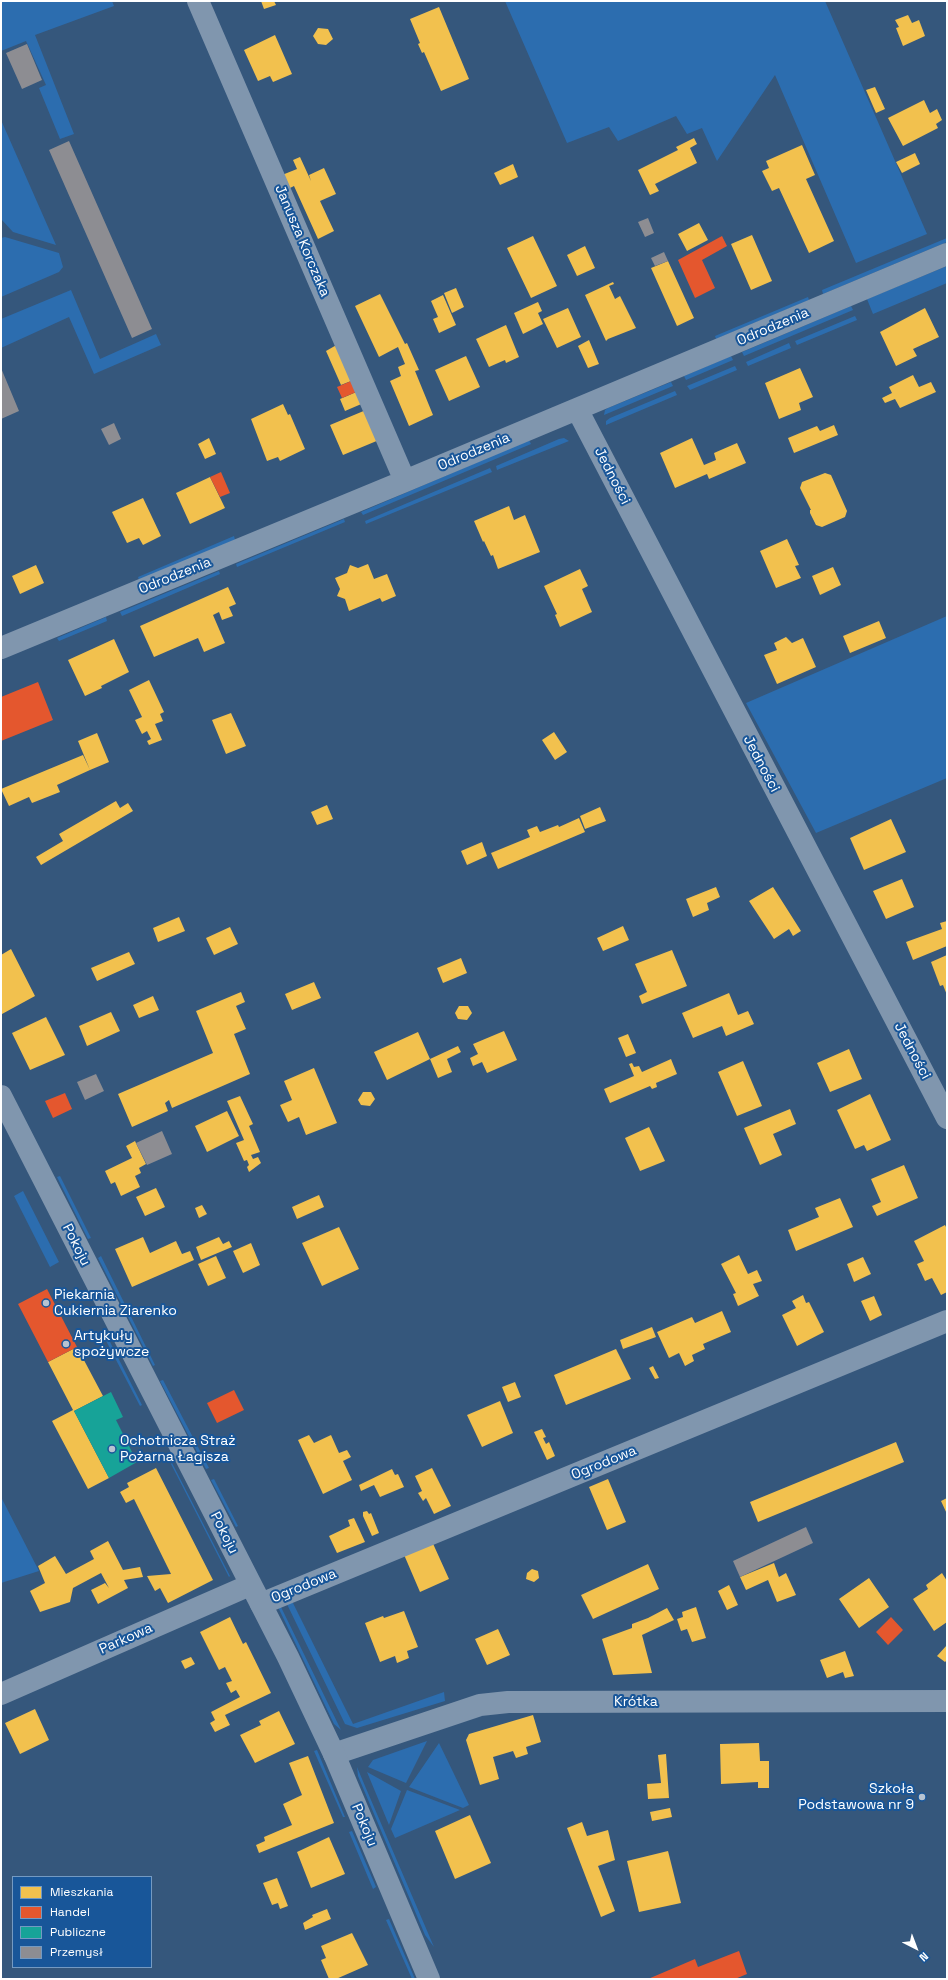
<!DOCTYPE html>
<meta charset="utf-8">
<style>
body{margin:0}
#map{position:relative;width:948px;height:1980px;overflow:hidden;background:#35577c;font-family:"Space Grotesk",sans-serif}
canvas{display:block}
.frame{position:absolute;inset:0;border:2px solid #fff;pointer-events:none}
.legend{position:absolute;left:12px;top:1876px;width:140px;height:92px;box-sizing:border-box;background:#185699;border:1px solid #749ac2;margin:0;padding:5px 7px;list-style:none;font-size:12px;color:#fff}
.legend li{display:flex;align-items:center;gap:8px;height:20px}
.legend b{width:20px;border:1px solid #749ac2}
.north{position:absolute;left:896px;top:1928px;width:40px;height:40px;-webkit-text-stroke:3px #185699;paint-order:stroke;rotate:138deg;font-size:11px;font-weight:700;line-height:16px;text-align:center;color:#fff}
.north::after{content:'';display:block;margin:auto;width:14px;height:18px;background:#fff;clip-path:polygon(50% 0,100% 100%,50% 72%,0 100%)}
</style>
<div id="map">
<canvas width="948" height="1980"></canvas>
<div class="frame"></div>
<ul class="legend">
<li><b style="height:11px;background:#f2c14e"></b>Mieszkania</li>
<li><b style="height:11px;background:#e4572e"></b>Handel</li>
<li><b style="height:11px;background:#17a398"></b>Publiczne</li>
<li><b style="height:11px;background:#8d8d92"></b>Przemysł</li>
</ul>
<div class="north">N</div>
</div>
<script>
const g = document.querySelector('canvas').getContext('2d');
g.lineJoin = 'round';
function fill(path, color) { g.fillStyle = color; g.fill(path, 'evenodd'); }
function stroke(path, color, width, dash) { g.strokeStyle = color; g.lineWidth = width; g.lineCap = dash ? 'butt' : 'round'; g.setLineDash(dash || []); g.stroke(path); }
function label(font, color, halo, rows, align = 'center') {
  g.font = font + ' "Space Grotesk",sans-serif'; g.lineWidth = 4; g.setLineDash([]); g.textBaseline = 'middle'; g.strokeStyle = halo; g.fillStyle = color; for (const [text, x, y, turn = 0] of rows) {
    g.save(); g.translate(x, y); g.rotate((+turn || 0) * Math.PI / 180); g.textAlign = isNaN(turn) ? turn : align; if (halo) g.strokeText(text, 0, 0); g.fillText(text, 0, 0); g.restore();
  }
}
fill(new Path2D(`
 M 1,1 L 112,1 L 114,6 L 35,35 L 74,134 L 60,139 L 39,88 L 46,85 L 26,41 L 1,51 Z
 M 505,1 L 825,1 L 927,234 L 856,263 L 775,75 L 717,161 L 702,128 L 687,134 L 676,116 L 618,141 L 609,127 L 567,143 Z
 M 1,120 L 56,245 L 13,232 L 1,219 Z
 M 5,237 L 59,253 L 63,267 L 59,272 L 1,297 L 1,238 Z
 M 947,238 L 947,242 L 823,294 L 822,290 Z
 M 947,266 L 947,283 L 873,314 L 867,299 Z
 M 71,290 L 100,359 L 156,334 L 161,345 L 94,374 L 69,317 L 1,348 L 1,319 Z
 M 808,297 L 809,300 L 716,339 L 715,336 Z
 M 851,306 L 853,310 L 744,356 L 742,352 Z
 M 855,316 L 857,320 L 797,345 L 795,341 Z
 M 789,343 L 791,348 L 748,366 L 746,362 Z
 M 731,356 L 733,360 L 686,380 L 684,376 Z
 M 735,366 L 737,370 L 690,390 L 687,386 Z
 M 671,382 L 673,386 L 604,415 L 605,410 L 608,408 Z
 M 675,391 L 677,395 L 606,425 L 606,421 L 610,418 Z
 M 564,438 L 569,441 L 497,470 L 496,466 L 559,439 Z
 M 529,440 L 531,444 L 363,515 L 361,512 Z
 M 490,468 L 492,472 L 366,524 L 365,521 Z
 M 344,519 L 345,522 L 237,567 L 236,564 Z
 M 234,536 L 235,540 L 139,580 L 138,577 Z
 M 219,571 L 220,574 L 122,616 L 120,612 Z
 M 947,616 L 947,778 L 816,833 L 746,703 Z
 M 106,617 L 107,621 L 59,641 L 57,638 Z
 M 60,1176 L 91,1238 L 88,1239 L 57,1177 Z
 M 23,1191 L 59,1262 L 50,1267 L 14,1196 Z
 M 101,1256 L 155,1365 L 153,1366 L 98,1258 Z
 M 105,1332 L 142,1405 L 140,1406 L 102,1333 Z
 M 163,1380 L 209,1468 L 206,1469 L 160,1381 Z
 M 172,1463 L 230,1576 L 229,1577 L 171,1464 Z
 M 214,1479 L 238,1526 L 236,1527 L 211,1480 Z
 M 1,1497 L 39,1571 L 1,1583 Z
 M 290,1597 L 353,1724 L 444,1692 L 445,1701 L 357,1728 L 345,1724 L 284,1598 Z
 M 280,1605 L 341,1730 L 334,1724 L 278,1607 Z
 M 427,1741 L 406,1783 L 368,1767 L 373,1760 Z
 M 439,1743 L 469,1805 L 463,1808 L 409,1787 Z
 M 317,1750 L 345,1817 L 343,1817 L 314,1751 Z
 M 357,1767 L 365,1786 L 434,1947 L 425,1935 L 358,1776 Z
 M 367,1772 L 401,1791 L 389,1825 Z
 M 407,1790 L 460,1810 L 395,1838 L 391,1829 Z
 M 352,1831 L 376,1887 L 373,1889 L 349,1832 Z
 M 389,1919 L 415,1979 L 412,1979 L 386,1920 Z`), '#2c6daf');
fill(new Path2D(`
 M 261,1 L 274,1 L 276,5 L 264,9 Z
 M 439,7 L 469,79 L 441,91 L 424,52 L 422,53 L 418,44 L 420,43 L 410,19 Z
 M 908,15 L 912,23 L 919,20 L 925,36 L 903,46 L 896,28 L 899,27 L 895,20 Z
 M 318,28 L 328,29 L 333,39 L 326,45 L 318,44 L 313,36 Z
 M 275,35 L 292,74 L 273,82 L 270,76 L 258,81 L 244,50 Z
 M 875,87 L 885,109 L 876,113 L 866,90 Z
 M 924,100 L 930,113 L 937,109 L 942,120 L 936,124 L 938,128 L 903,146 L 888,118 Z
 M 694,138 L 697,144 L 690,148 L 697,163 L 655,184 L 659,191 L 650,195 L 638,170 L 678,150 L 676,147 Z
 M 802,145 L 815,175 L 806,179 L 834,241 L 809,253 L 779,188 L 772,191 L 762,171 L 769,168 L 766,161 Z
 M 915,153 L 920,164 L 902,173 L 896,162 Z
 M 300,157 L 311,181 L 309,175 L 324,168 L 336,194 L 320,201 L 334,231 L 318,239 L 294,186 L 288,189 L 282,175 L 297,169 L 293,160 Z
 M 513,164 L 518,177 L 500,185 L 494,173 Z
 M 699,223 L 708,240 L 687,251 L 678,234 Z
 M 752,235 L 772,281 L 751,290 L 731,244 Z
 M 533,236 L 557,286 L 531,298 L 507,248 Z
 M 585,246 L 595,268 L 577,276 L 567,255 Z
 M 668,261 L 694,318 L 677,326 L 651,268 Z
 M 613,282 L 614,284 L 609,286 L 615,299 L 620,296 L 636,328 L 608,339 L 606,341 L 585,295 Z
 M 456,288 L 464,307 L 452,313 L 444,293 Z
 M 380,294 L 405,344 L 407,343 L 419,370 L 415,371 L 433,415 L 409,426 L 390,381 L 401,376 L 398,367 L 405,364 L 398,347 L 379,357 L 355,306 Z
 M 443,295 L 456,325 L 439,333 L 433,319 L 438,317 L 431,301 Z
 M 538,302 L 542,311 L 538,313 L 543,324 L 523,334 L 514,313 Z
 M 568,308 L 581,337 L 557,348 L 543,319 Z
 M 925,308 L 939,337 L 913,349 L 917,356 L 896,366 L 880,332 Z
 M 506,325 L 519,357 L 506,363 L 505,360 L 489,367 L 476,339 Z
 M 589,340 L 599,364 L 588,368 L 578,346 Z
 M 340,343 L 356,379 L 341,385 L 326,351 Z
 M 466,356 L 480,387 L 449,401 L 435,370 Z
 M 800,368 L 813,397 L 799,403 L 801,410 L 779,419 L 765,383 Z
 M 913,375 L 919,387 L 931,382 L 936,392 L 900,408 L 895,399 L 885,403 L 882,398 L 892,393 L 889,387 Z
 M 361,390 L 366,402 L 345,411 L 340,399 Z
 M 283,404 L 288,415 L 290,414 L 305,449 L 280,461 L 278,457 L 267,461 L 251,419 Z
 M 366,410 L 379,440 L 343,455 L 330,425 Z
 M 834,425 L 838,435 L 794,453 L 788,438 L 817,426 L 820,431 Z
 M 209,438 L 216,454 L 205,459 L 198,444 Z
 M 692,438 L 704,465 L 716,460 L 714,453 L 737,443 L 746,463 L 709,479 L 707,474 L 675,488 L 660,453 Z
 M 825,473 L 831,475 L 847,511 L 845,517 L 822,527 L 816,525 L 810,513 L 810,510 L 811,510 L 800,488 L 802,482 Z
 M 210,477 L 225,508 L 190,524 L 176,493 Z
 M 143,498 L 161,536 L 143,545 L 139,538 L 127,543 L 112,512 Z
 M 509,506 L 514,520 L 525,515 L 540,552 L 498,569 L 493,555 L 491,556 L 484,541 L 483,542 L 474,521 Z
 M 787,539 L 799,565 L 795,566 L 801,578 L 776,588 L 760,551 Z
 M 368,564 L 374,579 L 387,574 L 396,596 L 382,602 L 380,598 L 349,611 L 345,599 L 337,596 L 340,589 L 335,578 L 347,573 L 350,565 L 358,568 Z
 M 36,565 L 44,583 L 20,594 L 12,576 Z
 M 833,567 L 841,585 L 820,595 L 812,576 Z
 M 580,569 L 588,586 L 582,589 L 592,612 L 560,627 L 555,615 L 557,614 L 544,586 Z
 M 228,587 L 236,604 L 229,607 L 233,616 L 222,620 L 219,612 L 213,615 L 225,643 L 204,652 L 198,638 L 154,657 L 140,626 Z
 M 879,621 L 886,638 L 850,653 L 843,636 Z
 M 786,637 L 792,643 L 803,638 L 816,667 L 777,684 L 764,655 L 777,650 L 774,643 Z
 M 114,639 L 129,672 L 101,686 L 102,688 L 85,696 L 68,660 Z
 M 149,680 L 164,712 L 160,714 L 163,721 L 155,724 L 162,740 L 149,745 L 147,741 L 151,739 L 147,731 L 142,734 L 135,720 L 142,717 L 129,690 Z
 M 231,713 L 246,746 L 226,754 L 212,720 Z
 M 554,732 L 567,752 L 555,760 L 542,740 Z
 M 97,733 L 109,762 L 90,770 L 78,741 Z
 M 83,755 L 90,770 L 57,785 L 60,792 L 32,803 L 29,797 L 9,806 L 1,789 Z
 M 116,801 L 120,808 L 128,803 L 133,811 L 41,865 L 36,857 L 63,841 L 59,834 Z
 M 327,805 L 333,819 L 317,825 L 311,812 Z
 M 600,807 L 606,821 L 585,829 L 580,816 Z
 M 579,818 L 585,832 L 498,869 L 491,853 L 530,837 L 527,830 L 537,826 L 540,832 L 558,825 L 559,827 Z
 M 891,819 L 906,852 L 864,870 L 850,838 Z
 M 482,842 L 487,856 L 467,865 L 461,851 Z
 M 902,879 L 914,907 L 886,919 L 873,891 Z
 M 716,887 L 720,897 L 707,903 L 709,910 L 693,917 L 686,899 Z
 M 773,887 L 801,931 L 793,936 L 789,929 L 774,939 L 749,901 Z
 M 179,917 L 185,931 L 158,942 L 153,928 Z
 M 947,921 L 947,946 L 913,960 L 906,942 L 942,929 L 940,923 Z
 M 623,926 L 629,940 L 603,951 L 597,938 Z
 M 230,927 L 238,944 L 214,955 L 206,938 Z
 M 11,949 L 35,996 L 2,1014 L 1,955 Z
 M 672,950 L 687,986 L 642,1004 L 639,996 L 647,992 L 635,964 Z
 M 129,952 L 135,964 L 97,981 L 91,968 Z
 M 947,955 L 947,995 L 943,985 L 940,986 L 931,962 Z
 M 461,958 L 467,973 L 443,983 L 437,968 Z
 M 314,982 L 321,998 L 292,1010 L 285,994 Z
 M 241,992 L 245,1002 L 236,1006 L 246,1029 L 234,1034 L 250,1074 L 172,1108 L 169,1100 L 165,1103 L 168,1111 L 132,1127 L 118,1094 L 213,1053 L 196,1011 Z
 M 729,993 L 738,1015 L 748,1011 L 754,1024 L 726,1036 L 722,1026 L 693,1038 L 682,1013 Z
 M 153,996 L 159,1010 L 139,1018 L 133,1005 Z
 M 459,1006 L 468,1006 L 472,1013 L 467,1020 L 458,1019 L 455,1013 Z
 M 111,1012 L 120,1031 L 87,1046 L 79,1026 Z
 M 46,1017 L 65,1055 L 30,1070 L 12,1033 Z
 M 504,1031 L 517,1060 L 487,1073 L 482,1062 L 473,1066 L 470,1058 L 478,1054 L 473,1044 Z
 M 418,1032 L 430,1059 L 458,1046 L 461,1052 L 447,1059 L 452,1072 L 438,1078 L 430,1059 L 387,1080 L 374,1052 Z
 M 628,1034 L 636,1053 L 626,1057 L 618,1038 Z
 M 849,1049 L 862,1079 L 830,1092 L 817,1063 Z
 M 671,1059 L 677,1074 L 656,1083 L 657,1087 L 652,1089 L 650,1086 L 610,1103 L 604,1089 L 634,1076 L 629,1064 L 632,1063 L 634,1067 L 639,1066 L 642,1072 Z
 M 743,1061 L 762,1106 L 737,1116 L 718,1072 Z
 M 314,1068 L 337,1123 L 306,1135 L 299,1117 L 288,1122 L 280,1105 L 292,1100 L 284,1081 Z
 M 363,1092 L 371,1092 L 375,1099 L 370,1106 L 361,1105 L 358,1100 Z
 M 870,1094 L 891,1140 L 867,1151 L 864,1145 L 855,1149 L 837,1110 Z
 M 240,1096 L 253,1124 L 249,1126 L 260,1152 L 251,1155 L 253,1159 L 258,1157 L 261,1163 L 249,1172 L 247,1167 L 249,1165 L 247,1160 L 244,1161 L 236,1143 L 244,1140 L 227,1101 Z
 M 790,1109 L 796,1124 L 773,1134 L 782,1155 L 760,1165 L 744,1128 Z
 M 227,1111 L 239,1136 L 207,1152 L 195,1126 Z
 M 649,1127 L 665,1161 L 640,1171 L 625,1138 Z
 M 135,1141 L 146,1164 L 139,1168 L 141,1173 L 135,1176 L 140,1187 L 121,1196 L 115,1182 L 111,1184 L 105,1171 L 132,1158 L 126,1146 Z
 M 904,1165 L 918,1198 L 877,1216 L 872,1206 L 881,1202 L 871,1179 Z
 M 156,1188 L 165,1207 L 145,1216 L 136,1197 Z
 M 319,1195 L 324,1207 L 297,1219 L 292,1207 Z
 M 840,1198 L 853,1227 L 796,1251 L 788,1230 L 819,1217 L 815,1208 Z
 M 202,1205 L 207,1214 L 199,1218 L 195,1208 Z
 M 945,1225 L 947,1229 L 947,1292 L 941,1295 L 932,1278 L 925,1281 L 917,1264 L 924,1261 L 914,1241 Z
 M 339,1227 L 359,1269 L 322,1286 L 302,1243 Z
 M 143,1237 L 150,1253 L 176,1241 L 182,1254 L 190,1251 L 194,1260 L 132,1287 L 115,1249 Z
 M 219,1237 L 223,1244 L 229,1241 L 232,1247 L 201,1260 L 196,1247 Z
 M 251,1243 L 260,1265 L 243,1273 L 233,1251 Z
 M 739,1255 L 748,1274 L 757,1270 L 762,1281 L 753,1284 L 759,1296 L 738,1306 L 733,1294 L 736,1293 L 721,1264 Z
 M 216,1256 L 226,1278 L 208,1286 L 198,1264 Z
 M 863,1257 L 871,1274 L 854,1282 L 847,1264 Z
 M 803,1295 L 806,1303 L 809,1302 L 824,1332 L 797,1346 L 782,1315 L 796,1308 L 792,1301 Z
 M 874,1296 L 882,1315 L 870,1321 L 861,1301 Z
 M 722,1311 L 731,1332 L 703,1344 L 705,1349 L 692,1355 L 694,1361 L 685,1366 L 679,1353 L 669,1358 L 657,1332 L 692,1317 L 695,1323 Z
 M 652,1327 L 656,1337 L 623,1349 L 620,1340 Z
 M 77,1347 L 103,1396 L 74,1411 L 109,1478 L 88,1489 L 52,1421 L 73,1410 L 48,1362 Z
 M 616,1349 L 631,1379 L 566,1405 L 554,1375 Z
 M 653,1366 L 659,1378 L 655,1379 L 649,1368 Z
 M 515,1382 L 521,1397 L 508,1402 L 502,1387 Z
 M 500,1401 L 513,1433 L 482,1447 L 467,1415 Z
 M 542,1429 L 546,1437 L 543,1438 L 546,1444 L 549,1442 L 555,1456 L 547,1460 L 534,1432 Z
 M 309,1435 L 314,1443 L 331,1435 L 339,1453 L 347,1450 L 351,1457 L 343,1461 L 352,1480 L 323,1494 L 298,1440 Z
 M 896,1442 L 904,1462 L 758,1522 L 750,1502 Z
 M 156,1468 L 213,1580 L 168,1603 L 160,1588 L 155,1591 L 147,1576 L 171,1574 L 134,1499 L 126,1503 L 120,1492 L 129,1487 L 127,1483 Z
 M 432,1468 L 451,1506 L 434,1514 L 426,1498 L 423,1501 L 418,1493 L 422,1491 L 415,1476 Z
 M 392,1469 L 395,1475 L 398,1474 L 404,1487 L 380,1497 L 374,1485 L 361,1491 L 359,1485 Z
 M 608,1479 L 626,1522 L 607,1530 L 589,1487 Z
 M 947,1498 L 947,1514 L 941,1501 Z
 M 367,1511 L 369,1514 L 371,1513 L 379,1533 L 372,1536 L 363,1516 L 363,1512 Z
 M 354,1518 L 365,1542 L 337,1553 L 329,1536 L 350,1526 L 348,1520 Z
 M 430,1537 L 449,1579 L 420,1592 L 402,1550 Z
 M 108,1541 L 123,1570 L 140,1567 L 143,1577 L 124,1580 L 128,1588 L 98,1604 L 91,1590 L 105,1583 L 109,1588 L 101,1573 L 73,1588 L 70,1602 L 40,1612 L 30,1591 L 45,1583 L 38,1566 L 55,1556 L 66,1574 L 94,1559 L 90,1551 Z
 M 774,1563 L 779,1577 L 786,1573 L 796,1595 L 777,1602 L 768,1580 L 746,1590 L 740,1577 Z
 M 648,1564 L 659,1589 L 593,1619 L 581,1595 Z
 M 532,1569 L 538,1571 L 539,1578 L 534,1582 L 526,1579 L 527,1573 Z
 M 942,1573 L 947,1581 L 947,1622 L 934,1631 L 913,1599 L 928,1589 L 926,1585 Z
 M 869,1578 L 889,1607 L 859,1628 L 839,1599 Z
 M 729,1585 L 738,1605 L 727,1610 L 718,1591 Z
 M 696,1607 L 706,1638 L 692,1642 L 687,1629 L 681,1631 L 677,1619 L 683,1617 L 682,1612 Z
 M 667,1608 L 674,1620 L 642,1635 L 652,1673 L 613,1675 L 602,1639 L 632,1628 L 632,1624 L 648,1618 Z
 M 404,1611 L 418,1647 L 407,1651 L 409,1658 L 397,1663 L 395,1656 L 380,1662 L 365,1623 L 383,1616 L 384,1618 Z
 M 230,1617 L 243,1644 L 246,1642 L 271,1693 L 225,1715 L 230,1725 L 215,1732 L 210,1723 L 215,1720 L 211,1712 L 240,1697 L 236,1690 L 231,1693 L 226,1683 L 232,1681 L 225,1667 L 219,1670 L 200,1632 Z
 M 498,1629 L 510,1655 L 487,1665 L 475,1639 Z
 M 947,1645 L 947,1660 L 945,1662 L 937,1656 Z
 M 845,1651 L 854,1676 L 845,1678 L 843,1672 L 827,1678 L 820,1660 Z
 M 191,1657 L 195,1664 L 185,1669 L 181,1661 Z
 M 35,1709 L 49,1740 L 20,1754 L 5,1723 Z
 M 279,1711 L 295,1744 L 255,1763 L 240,1735 L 261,1725 L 259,1721 Z
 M 533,1715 L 541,1742 L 526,1747 L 528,1754 L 516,1758 L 513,1751 L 493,1757 L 499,1779 L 480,1785 L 466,1740 L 469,1734 Z
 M 759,1743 L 760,1761 L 769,1761 L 769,1788 L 758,1788 L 758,1782 L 721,1784 L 720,1744 Z
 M 666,1754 L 669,1798 L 648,1799 L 647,1784 L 661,1783 L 658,1755 Z
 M 308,1756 L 334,1823 L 259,1853 L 256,1845 L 265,1841 L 264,1837 L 292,1825 L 283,1804 L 302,1795 L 289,1763 Z
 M 670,1808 L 672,1817 L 652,1821 L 650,1812 Z
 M 470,1815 L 491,1863 L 455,1879 L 435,1831 Z
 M 582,1822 L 587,1836 L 608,1830 L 615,1860 L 598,1866 L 615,1911 L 601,1917 L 567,1828 Z
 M 329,1837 L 345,1874 L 311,1888 L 297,1852 Z
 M 668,1851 L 681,1903 L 639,1912 L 627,1861 Z
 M 277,1878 L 288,1906 L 280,1909 L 278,1903 L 272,1905 L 263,1883 Z
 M 327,1909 L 331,1919 L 305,1930 L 303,1923 L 313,1917 L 312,1915 Z
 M 352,1933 L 368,1965 L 336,1979 L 329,1979 L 321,1960 L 326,1958 L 321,1946 Z`), '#f2c14e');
fill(new Path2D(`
 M 722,236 L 727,246 L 702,260 L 715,288 L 695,298 L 678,260 Z
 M 356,379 L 361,390 L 342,398 L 337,387 Z
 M 221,472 L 230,493 L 220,497 L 210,477 Z
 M 38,682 L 53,720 L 1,741 L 1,697 Z
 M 65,1093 L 72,1109 L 53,1118 L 45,1101 Z
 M 47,1289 L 77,1347 L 48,1362 L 18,1304 Z
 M 234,1390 L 244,1410 L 217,1423 L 207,1403 Z
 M 891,1617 L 903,1630 L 888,1645 L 876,1632 Z
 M 739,1951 L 747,1974 L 735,1979 L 648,1979 L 695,1959 L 698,1967 Z`), '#e4572e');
fill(new Path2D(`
 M 111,1392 L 123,1417 L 116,1420 L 137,1462 L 109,1478 L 74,1411 Z`), '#17a398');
fill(new Path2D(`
 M 27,44 L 42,80 L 22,89 L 6,53 Z
 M 69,141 L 152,329 L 132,338 L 49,150 Z
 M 648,218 L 654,233 L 645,237 L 638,222 Z
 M 664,252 L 668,261 L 655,266 L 651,258 Z
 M 1,368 L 19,411 L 1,419 Z
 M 114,423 L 121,439 L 109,445 L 101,429 Z
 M 96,1074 L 104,1091 L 85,1100 L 77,1082 Z
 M 162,1131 L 172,1154 L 147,1165 L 136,1143 Z
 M 806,1527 L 813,1543 L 740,1577 L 733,1561 Z`), '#8d8d92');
stroke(new Path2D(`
 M 198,1 L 405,481
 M 577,409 L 947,1118
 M 1,648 L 405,481 L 947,254
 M 261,1604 L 947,1321
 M 1,1694 L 250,1585
 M 334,1754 L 480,1705 L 508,1702 L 947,1701`), '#8096ae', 22);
stroke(new Path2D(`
 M 1,1096 L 288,1657 L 334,1754 L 429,1979`), '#8096ae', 22);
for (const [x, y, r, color] of [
 [46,1303,4,"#b8c4d1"],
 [66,1344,4,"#b8c4d1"],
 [112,1449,4,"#b8c4d1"],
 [922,1797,4,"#b8c4d1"]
]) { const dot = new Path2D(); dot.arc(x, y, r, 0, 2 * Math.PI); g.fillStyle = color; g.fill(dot); stroke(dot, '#185699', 1.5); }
label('14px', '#fff', '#185699', [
 ["Janusza Korczaka",302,241,67],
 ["Odrodzenia",773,327,-23],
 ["Odrodzenia",474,452,-23],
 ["Jedności",612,476,63],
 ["Odrodzenia",175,576,-22],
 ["Jedności",761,764,62],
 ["Jedności",912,1051,62],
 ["Pokoju",76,1245,63],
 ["Ogrodowa",604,1463,-22],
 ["Pokoju",224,1533,63],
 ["Ogrodowa",304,1586,-22],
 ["Parkowa",126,1639,-24],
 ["Krótka",636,1702],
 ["Pokoju",364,1825,67]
]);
label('14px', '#fff', '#185699', [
 ["Piekarnia",54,1295],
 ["Cukiernia Ziarenko",54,1311],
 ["Artykuły",74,1336],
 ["spożywcze",74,1352],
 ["Ochotnicza Straż",120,1441],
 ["Pożarna Łagisza",120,1457],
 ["Szkoła",914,1789,"right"],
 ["Podstawowa nr 9",914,1805,"right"]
], 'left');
</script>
